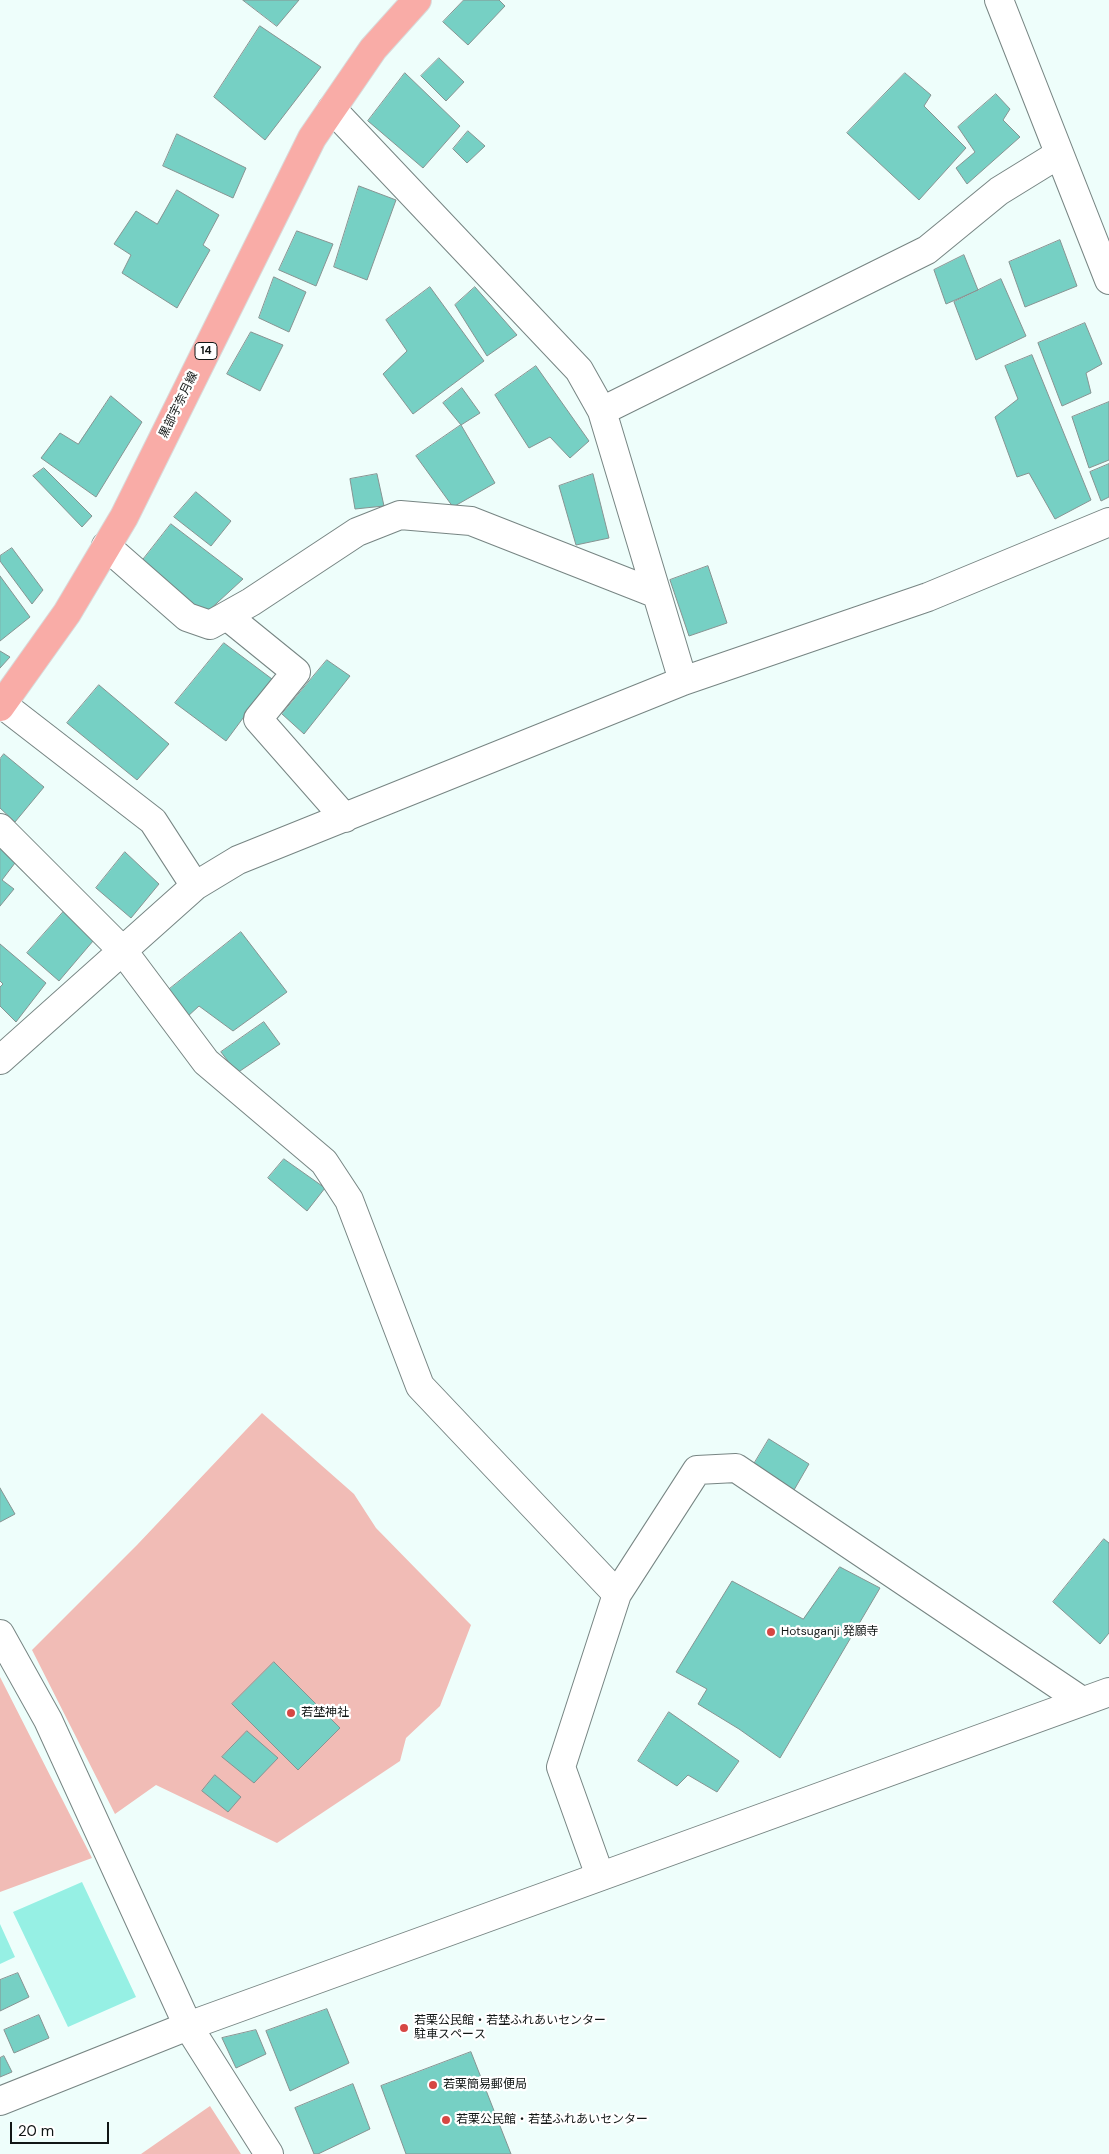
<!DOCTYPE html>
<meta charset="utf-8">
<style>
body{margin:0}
#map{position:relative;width:1109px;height:2154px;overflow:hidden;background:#eefefb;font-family:"DM Sans",sans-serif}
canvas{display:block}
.scale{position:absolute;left:10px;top:2122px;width:99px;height:22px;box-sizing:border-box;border:2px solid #111615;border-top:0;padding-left:6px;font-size:15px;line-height:18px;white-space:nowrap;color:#111615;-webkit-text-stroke:4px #fff;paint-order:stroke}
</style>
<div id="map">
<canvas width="1109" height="2154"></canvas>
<div class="scale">20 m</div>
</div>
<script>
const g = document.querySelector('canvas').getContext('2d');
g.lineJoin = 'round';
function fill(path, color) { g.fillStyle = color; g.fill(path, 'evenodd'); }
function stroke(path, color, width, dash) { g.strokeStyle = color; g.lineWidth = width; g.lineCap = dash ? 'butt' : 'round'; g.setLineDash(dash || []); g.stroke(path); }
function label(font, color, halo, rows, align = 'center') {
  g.font = font + ' "DM Sans","Noto Sans JP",sans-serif'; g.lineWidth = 4.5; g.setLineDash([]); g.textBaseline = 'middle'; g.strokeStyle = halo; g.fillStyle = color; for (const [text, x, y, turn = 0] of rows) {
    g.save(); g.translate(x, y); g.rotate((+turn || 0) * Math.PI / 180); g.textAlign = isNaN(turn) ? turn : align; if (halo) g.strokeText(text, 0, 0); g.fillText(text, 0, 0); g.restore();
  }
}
fill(new Path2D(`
 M 262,1413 L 354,1494 L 376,1528 L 471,1625 L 440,1706 L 406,1738 L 400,1761 L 277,1843 L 156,1785 L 115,1814 L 32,1650 L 137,1545 Z
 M 0,1677 L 92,1858 L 0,1892 Z
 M 210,2106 L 241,2154 L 141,2154 Z`), '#f1bcb6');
fill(new Path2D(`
 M 82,1882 L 136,1997 L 68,2027 L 13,1912 Z
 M 0,1924 L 15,1957 L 0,1964 Z`), '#96f0e4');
const building = new Path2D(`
 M 243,0 L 299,0 L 277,26 Z
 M 464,0 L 499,0 L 505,6 L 468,45 L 443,22 Z
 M 260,26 L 321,67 L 265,140 L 214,97 Z
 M 439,58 L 464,82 L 446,101 L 421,76 Z
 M 405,73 L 460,126 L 423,168 L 368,121 Z
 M 905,73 L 931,95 L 924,106 L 966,148 L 919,200 L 847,133 Z
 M 996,94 L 1010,109 L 1003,120 L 1020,137 L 967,184 L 956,168 L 975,152 L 958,127 Z
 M 468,131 L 485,146 L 467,163 L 453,149 Z
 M 177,134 L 246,168 L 233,198 L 163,166 Z
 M 359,186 L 396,200 L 367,280 L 334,267 Z
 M 177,190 L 219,215 L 203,245 L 210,250 L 177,308 L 122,273 L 131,255 L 114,244 L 136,211 L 157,224 Z
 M 297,231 L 333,244 L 316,286 L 279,270 Z
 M 1060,240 L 1077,286 L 1025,307 L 1009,262 Z
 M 964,255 L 978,290 L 946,304 L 934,270 Z
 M 274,277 L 306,292 L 289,332 L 259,318 Z
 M 1001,279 L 1026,336 L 976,360 L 954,302 Z
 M 430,287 L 484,361 L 413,414 L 383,374 L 407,351 L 386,320 Z
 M 475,287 L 517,335 L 487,356 L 455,305 Z
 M 1085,323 L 1102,364 L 1086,373 L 1091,393 L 1062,406 L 1038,343 Z
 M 251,332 L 283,345 L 260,391 L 227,374 Z
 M 1032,355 L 1091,500 L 1055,519 L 1029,473 L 1017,477 L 995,417 L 1018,399 L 1005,366 Z
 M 536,366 L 589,441 L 570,458 L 550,437 L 529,448 L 495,395 Z
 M 462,388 L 480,413 L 461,425 L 443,403 Z
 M 111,396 L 142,422 L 96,497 L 41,458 L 60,433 L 78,444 Z
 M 1109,402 L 1109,460 L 1089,468 L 1072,417 Z
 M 461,425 L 495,483 L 453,507 L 416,456 Z
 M 1109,464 L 1109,497 L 1101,501 L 1090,472 Z
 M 44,468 L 92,516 L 82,527 L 33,476 Z
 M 377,474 L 384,506 L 355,509 L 350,479 Z
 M 593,474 L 609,538 L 576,545 L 559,486 Z
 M 196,492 L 231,521 L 211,546 L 174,517 Z
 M 171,524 L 243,579 L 205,614 L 142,561 Z
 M 12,548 L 43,590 L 32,604 L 0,561 L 0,556 Z
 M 708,566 L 727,623 L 689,636 L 670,580 Z
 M 0,576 L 30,617 L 0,641 Z
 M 224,643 L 272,679 L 226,741 L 175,703 Z
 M 0,651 L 10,657 L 0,668 Z
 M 327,660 L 350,676 L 304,734 L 282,714 Z
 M 99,685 L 169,744 L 137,780 L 67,723 Z
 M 4,754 L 44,787 L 15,822 L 0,808 L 0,759 Z
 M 0,844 L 18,859 L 2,880 L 14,889 L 0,906 Z
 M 125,852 L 159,884 L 131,918 L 96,888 Z
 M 65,910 L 99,934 L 59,981 L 27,953 Z
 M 241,932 L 287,992 L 233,1031 L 199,1006 L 187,1017 L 167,991 Z
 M 0,944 L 46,983 L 16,1022 L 0,1006 L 0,987 L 3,984 L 0,981 Z
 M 264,1022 L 280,1044 L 237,1073 L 221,1052 Z
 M 284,1159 L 325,1188 L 307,1211 L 268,1178 Z
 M 769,1439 L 809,1464 L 794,1490 L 754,1464 Z
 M 0,1488 L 15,1514 L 0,1522 Z
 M 1104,1539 L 1109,1543 L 1109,1633 L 1100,1644 L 1053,1602 Z
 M 840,1567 L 880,1588 L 780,1758 L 739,1729 L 698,1704 L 707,1689 L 676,1672 L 732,1581 L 803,1619 Z
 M 274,1662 L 340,1728 L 298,1770 L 232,1704 Z
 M 669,1712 L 739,1761 L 717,1792 L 688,1775 L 677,1786 L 638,1761 Z
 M 247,1731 L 278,1758 L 254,1783 L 222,1757 Z
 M 215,1775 L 241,1797 L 228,1812 L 202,1791 Z
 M 18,1973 L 29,1997 L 0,2011 L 0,1980 Z
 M 327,2009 L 349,2063 L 290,2091 L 266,2031 Z
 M 39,2015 L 49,2038 L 14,2053 L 4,2030 Z
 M 256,2030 L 266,2054 L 236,2068 L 222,2038 Z
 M 471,2052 L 511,2154 L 406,2154 L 381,2086 Z
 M 4,2056 L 12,2072 L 0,2077 L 0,2058 Z
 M 353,2084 L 370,2129 L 318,2154 L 314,2154 L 295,2108 Z`);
fill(building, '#76d0c4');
stroke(building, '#869492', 1);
const minor = new Path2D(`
 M 999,0 L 1109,280
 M 332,109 L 579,370 L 602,411
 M 106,546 L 187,617 L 210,625 L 251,602 L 357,532 L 400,515 L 471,521 L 657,594
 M 227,616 L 296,672 L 258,719 L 345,818
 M 683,681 L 602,411 L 927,250 L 999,191 L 1059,154
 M 2,704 L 153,821 L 195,886
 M 0,828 L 123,951 L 206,1062 L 324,1162 L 349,1200 L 420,1386 L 617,1594 L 561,1767 L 600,1876
 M 0,1060 L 195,886 L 238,860 L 683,681 L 928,597 L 1109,522
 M 617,1594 L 697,1470 L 736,1468 L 1082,1701
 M 0,1634 L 48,1720 L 188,2026 L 269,2154`);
const tertiary = new Path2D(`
 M 0,2101 L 188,2026 L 1109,1692`);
const primary = new Path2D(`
 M 0,707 L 67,613 L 124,517 L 312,138 L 373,49 L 417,0`);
stroke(minor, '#778583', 30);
stroke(tertiary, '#778583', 30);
stroke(primary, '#d9dada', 30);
stroke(minor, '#fff', 28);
stroke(tertiary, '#fff', 28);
stroke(primary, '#f9aca7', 28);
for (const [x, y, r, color] of [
 [771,1632,5,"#d64743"],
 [291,1713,5,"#d64743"],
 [404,2028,5,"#d64743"],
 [433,2085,5,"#d64743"],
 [446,2120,5,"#d64743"]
]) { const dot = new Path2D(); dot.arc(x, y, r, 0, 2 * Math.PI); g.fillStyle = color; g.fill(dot); stroke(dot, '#fff', 2); }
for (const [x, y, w] of [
 [206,351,22]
]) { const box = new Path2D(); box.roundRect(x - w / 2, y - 8.5, w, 17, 4); g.fillStyle = '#fff'; g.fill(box); stroke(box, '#111615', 1); }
label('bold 11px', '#111615', null, [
 ["14",206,351]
]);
label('12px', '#111615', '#fff', [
 ["黒部宇奈月線",179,405,-64]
]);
label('12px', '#111615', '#fff', [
 ["Hotsuganji 発願寺",781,1632],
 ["若埜神社",301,1713],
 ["若栗公民館・若埜ふれあいセンター",414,2021],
 ["駐車スペース",414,2035],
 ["若栗簡易郵便局",443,2085],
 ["若栗公民館・若埜ふれあいセンター",456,2120]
], 'left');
</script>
